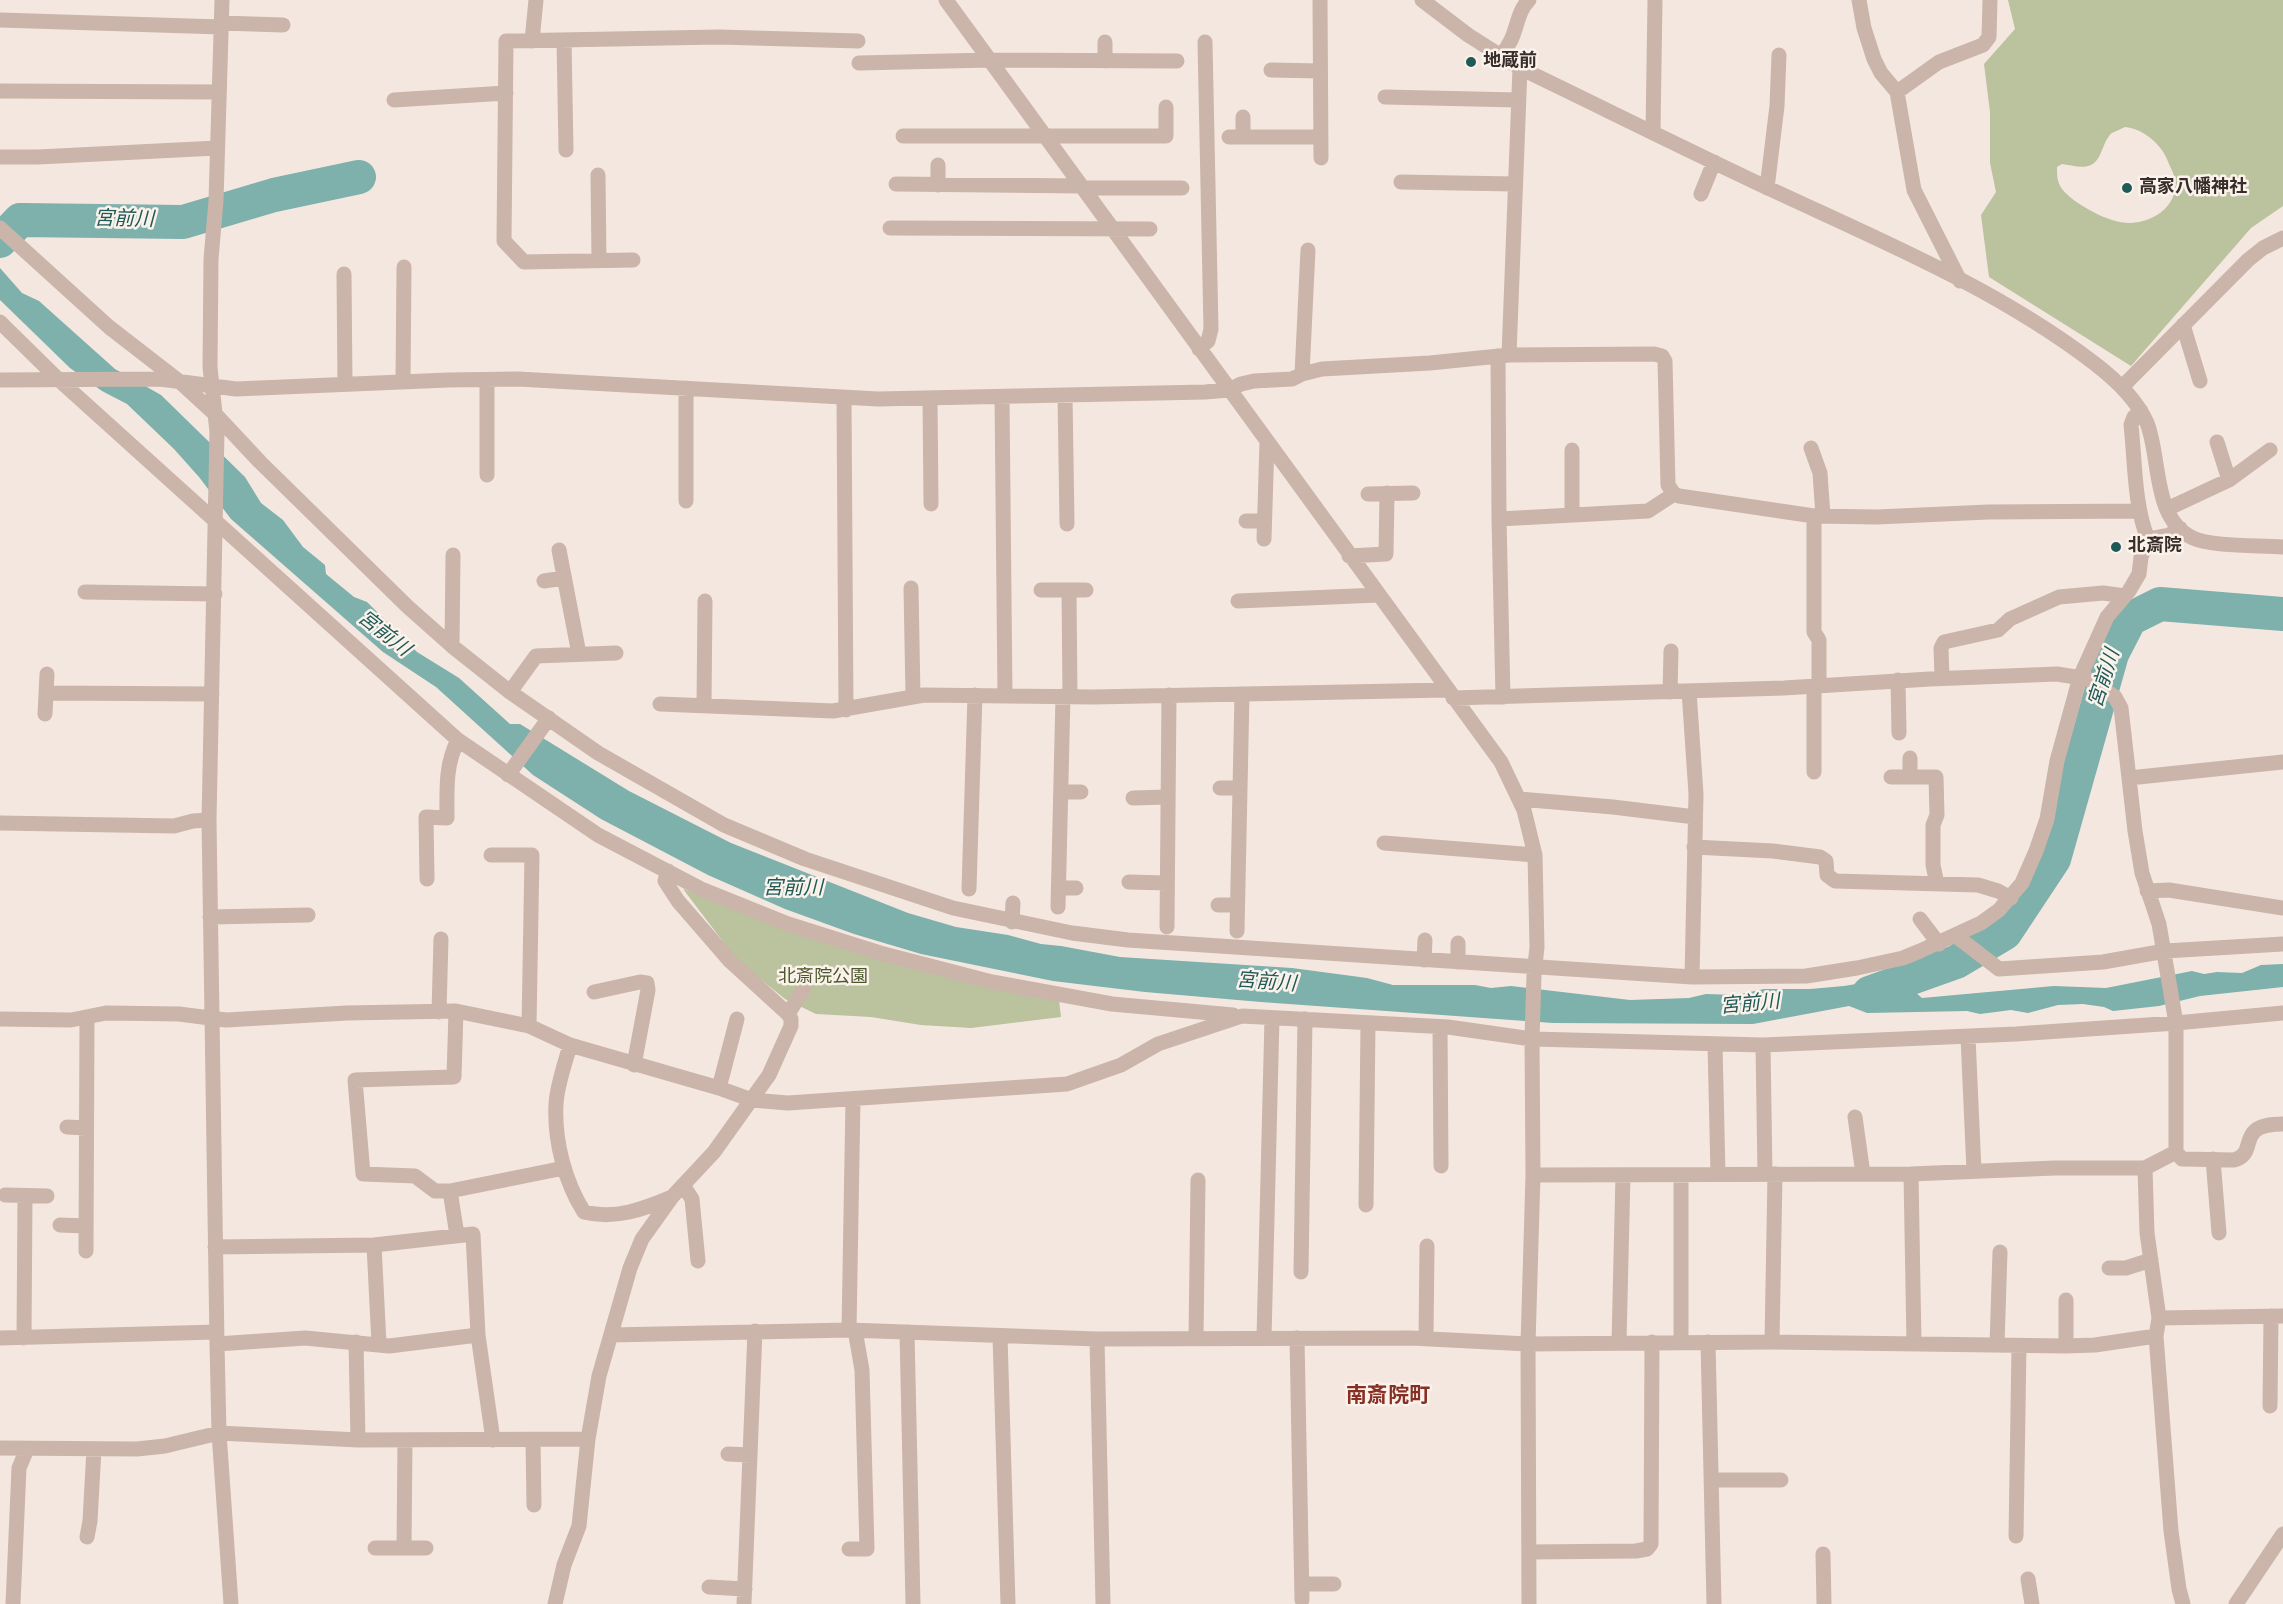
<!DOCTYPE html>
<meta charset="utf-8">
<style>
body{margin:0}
canvas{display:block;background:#f3e7df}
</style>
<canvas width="2283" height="1604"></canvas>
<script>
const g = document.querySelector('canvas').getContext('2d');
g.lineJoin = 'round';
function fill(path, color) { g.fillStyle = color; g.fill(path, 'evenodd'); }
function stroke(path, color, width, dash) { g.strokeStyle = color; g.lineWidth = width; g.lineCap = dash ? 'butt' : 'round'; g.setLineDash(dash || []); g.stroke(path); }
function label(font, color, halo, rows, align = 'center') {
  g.font = font + ' Overpass,"Noto Sans JP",sans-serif'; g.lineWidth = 5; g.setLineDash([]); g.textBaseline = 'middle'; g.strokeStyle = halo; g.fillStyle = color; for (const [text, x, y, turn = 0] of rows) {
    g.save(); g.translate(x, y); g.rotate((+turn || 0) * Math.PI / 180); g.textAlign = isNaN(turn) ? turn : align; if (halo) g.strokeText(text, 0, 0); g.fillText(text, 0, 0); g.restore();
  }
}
fill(new Path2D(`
 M 2008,0 L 2283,0 L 2283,206 L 2251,228 L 2131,366 L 1989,277 L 1981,215 L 1996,192 L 1990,163 L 1990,112 L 1984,64 L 2015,29 ZM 2125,127 C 2143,129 2160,143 2167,159 C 2169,165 2173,171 2174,176 C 2181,203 2156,222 2131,223 C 2111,224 2075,205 2062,189 C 2057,182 2057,175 2057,167 L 2062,164 C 2070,165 2083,169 2091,165 C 2103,159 2102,141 2112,133 C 2116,131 2121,129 2125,127 Z
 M 683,889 L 841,946 L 1059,1000 L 1061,1017 L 971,1028 L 921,1025 L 871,1017 L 816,1014 L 785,999 L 737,960 Z`), '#bac29e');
fill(new Path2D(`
 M 0,268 L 22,293 L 39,301 L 115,369 L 161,395 L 245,477 L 261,503 L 283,520 L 303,547 L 325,565 L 326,574 L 354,597 L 367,602 L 417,652 L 459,678 L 510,724 L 520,724 L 629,791 L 731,843 L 908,913 L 956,927 L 1008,935 L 1041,944 L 1061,946 L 1120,957 L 1292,968 L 1367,978 L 1393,985 L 1475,985 L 1491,988 L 1511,986 L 1630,1000 L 1660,999 L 1689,998 L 1706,994 L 1736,995 L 1764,989 L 1810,989 L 1844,986 L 1868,982 L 1913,970 L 1915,992 L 1922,998 L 2054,986 L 2106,988 L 2192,971 L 2204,974 L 2217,972 L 2242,973 L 2261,965 L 2283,964 L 2283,987 L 2200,996 L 2159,1006 L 2113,1011 L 2104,1007 L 2083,1004 L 2058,1005 L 2028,1013 L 2011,1010 L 1980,1014 L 1967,1011 L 1867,1013 L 1849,1006 L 1753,1024 L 1553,1023 L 1261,1002 L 1145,992 L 1053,981 L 921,954 L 854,934 L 785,909 L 708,875 L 601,819 L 533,775 L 436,687 L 383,652 L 231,519 L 199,477 L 174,449 L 127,404 L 102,391 L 70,368 L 0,300 Z`), '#7eb0ac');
stroke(new Path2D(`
 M 0,241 L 20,220 L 183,222 L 274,195 L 359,177
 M 1869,993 L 1956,962 L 2005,933 L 2054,859 L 2112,654 L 2130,619 L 2160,604 L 2283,614`), '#7eb0ac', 34);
stroke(new Path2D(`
 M 222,0 L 216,201 L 211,259 L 210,367 L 217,432 L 209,820 L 217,1344 L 219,1433 L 231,1604
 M 946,0 L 1501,762 L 1524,810 L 1535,855 L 1537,947 L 1534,975 L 1532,1039 L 1533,1175 L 1528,1344 L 1529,1604
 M 1320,0 L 1321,158
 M 1422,0 L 1468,35 L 1520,68 C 1603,108 1685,149 1768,188 C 1879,240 1996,288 2094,363 C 2115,379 2136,398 2147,423 C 2161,458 2152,519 2193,538 C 2212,547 2261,545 2283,547
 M 1859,0 L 1864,28 L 1874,59 L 1881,73 L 1897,92 L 1914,190 L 1960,281
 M 0,20 L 221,27
 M 221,23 L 283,25
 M 564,40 L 566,150
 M 532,41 L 536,0
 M 1105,42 L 1105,61
 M 1501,55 C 1519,36 1514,15 1529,0
 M 859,63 L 990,60 L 1177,61
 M 1271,70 L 1320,71
 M 0,91 L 219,92
 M 1897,92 L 1939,62 L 1983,45 L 1989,37 L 1990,0
 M 1385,97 L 1518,100
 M 394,100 L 506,93
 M 1243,117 L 1243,137
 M 1653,132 L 1655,0
 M 903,136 L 1166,136 L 1166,107
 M 1229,137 L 1321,137
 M 0,157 L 38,157 L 217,148
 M 938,165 L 938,185
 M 598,175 L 599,261
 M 1401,182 L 1515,184
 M 896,184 L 1081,186
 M 1083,188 L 1182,188
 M 1767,188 L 1777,106 L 1779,55
 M 1701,194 L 1714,162
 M 0,228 L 109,327 L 180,382 L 216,415 L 260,462 L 408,607 L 452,646 L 510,692 L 598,753 L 724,825 L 805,859 L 953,908 L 1072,933 L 1128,940 L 1692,977 L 1806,976 L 1857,968 L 1903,958 L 1920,951 L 1981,923 L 1999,910 L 2022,883 L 2036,851 L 2047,819 L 2057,761 L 2080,677 L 2107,617 L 2129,591 L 2139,574 L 2141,557 L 2148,539 L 2169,535 L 2180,528
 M 890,228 L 1150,229
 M 633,260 L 524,262 L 504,241 L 506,41 L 719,37 L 858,41
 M 344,274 L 345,384
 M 0,322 L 58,379 L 458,740 L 598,835 L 701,889 L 788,924 L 880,953 L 992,982 L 1112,1004 L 1233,1015
 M 2183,325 L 2200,381
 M 1199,349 L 1208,341 L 1211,329 L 1205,42
 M 1509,355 L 1520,68
 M 1498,356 L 1499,519 L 1503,697
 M 1302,374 L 1308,250
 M 0,380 L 160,379 L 236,389 L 448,380 L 518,379 L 878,399 L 1205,392 L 1229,390 L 1241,384 L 1254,381 L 1292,379 L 1302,374 L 1322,369 L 1430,363 L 1509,355 L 1654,354 L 1662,356 L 1665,361 L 1668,485 L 1674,494 L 1679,496 L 1814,516 L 1877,517 L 1988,512 L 2140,511
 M 487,380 L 487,475
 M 403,382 L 404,267
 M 2122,387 L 2248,260 L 2263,248 L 2283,238
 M 1065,395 L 1067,524
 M 1002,397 L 1005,696
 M 844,398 L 846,710
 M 930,399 L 931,504
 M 2141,411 L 2134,417 L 2131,425 C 2135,460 2134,506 2148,539
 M 2217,442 L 2229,480
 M 1811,448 L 1820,473 L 1823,516
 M 1572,450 L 1572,515
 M 1368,494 L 1413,493
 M 686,501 L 686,388
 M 2167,509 L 2229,480 L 2270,450
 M 1814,516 L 1814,632 L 1819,640 L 1819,686
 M 1499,519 L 1648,511 L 1674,494
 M 1246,521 L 1264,521
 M 1264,539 L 1267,442
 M 559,550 L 579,654
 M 1349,556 L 1386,554 L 1387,493
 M 544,581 L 564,578
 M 911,588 L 913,696
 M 1041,590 L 1086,590
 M 1069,590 L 1070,697
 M 85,592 L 215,594
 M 1238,601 L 1378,595
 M 452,646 L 453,555
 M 1942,678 L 1941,648 L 1944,642 L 1998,630 L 2010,619 L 2059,597 L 2103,593 L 2125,596
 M 1898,680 L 1899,733
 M 1689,691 L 1696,794 L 1692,977
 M 510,692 L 536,656 L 616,653
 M 1670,692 L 1671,651
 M 46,693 L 212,694
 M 1453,698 L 1784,688 L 1930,679 L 2057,674 L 2088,679 L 2115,697 L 2121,708 L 2135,831 L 2142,873 L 2159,924 L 2176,1023 L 2176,1152 L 2145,1168 L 2055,1168 L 1911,1174 L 1533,1175
 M 660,704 L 833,711 L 924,695 L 1093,697 L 1447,690
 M 704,706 L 705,601
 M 45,714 L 47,674
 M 1910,758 L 1910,777
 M 1814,772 L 1814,686
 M 508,775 L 549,718
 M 1891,777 L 1936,777 L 1937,815 L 1933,825 L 1933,865 L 1937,884
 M 2129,778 L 2283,762
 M 1220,788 L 1240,788
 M 1061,792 L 1081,792
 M 1133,798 L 1168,797
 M 1519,799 L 1613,807 L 1695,817
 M 0,823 L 174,826 L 193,821 L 209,820
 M 1384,843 L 1535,855
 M 1694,847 L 1773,851 L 1820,857 L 1826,861 L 1827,875 L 1835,881 L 1978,885 L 1998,891 L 2011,898
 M 491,855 L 532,855 L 529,1026
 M 427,879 L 426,817 L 447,818 C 447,790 445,765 458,740
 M 1129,882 L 1167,883
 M 1059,888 L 1076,888
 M 969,889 L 975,695
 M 2147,891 L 2169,890 L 2283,908
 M 1218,905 L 1237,905
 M 1058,907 L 1063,696
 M 210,917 L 308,915
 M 1920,919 L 1939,944
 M 1012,922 L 1013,903
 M 1167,927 L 1169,695
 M 1237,931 L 1242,694
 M 1956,936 L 1999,969 L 2103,962 L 2165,951 L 2283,944
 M 1424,960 L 1425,940
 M 1458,962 L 1458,943
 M 594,992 L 640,982 L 647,983 L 648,990 L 634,1065
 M 456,1011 L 454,1077 L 355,1080 L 363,1174 L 415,1176 L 435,1191 L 450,1191 L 564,1168
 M 439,1012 L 441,939
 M 788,1014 L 804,988
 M 0,1019 L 71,1020 L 106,1013 L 179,1014 L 226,1020 L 347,1013 L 456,1011 L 529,1026 L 570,1045 L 719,1088 L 752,1100 L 788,1103 L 1067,1084 L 1121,1065 L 1158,1044 L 1242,1016 L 1448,1027 L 1532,1039 L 1763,1045 L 2016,1034 L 2176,1023 L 2283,1013
 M 1440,1027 L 1441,1166
 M 1968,1037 L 1974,1171
 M 1715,1044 L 1718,1174
 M 570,1045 C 565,1064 557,1085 556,1104 C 554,1141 565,1182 584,1212 C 615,1220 644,1209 672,1197
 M 1763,1045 L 1765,1174
 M 719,1088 L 737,1019
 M 1855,1117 L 1863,1174
 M 67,1127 L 86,1128
 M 2176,1152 L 2182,1159 L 2234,1160 C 2260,1153 2233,1124 2283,1124
 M 2213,1159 L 2219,1233
 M 2145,1168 L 2147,1233 L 2159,1318 L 2156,1336 L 2171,1531 L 2179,1589 L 2183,1604
 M 1911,1174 L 1914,1344
 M 1681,1175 L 1681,1342
 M 683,1185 L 692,1199 L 698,1261
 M 450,1191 L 457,1235
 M 5,1195 L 47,1196
 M 1366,1205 L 1368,1023
 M 60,1225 L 86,1226
 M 374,1245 L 379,1344
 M 215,1247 L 374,1245 L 473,1234 L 478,1335 L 389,1346 L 305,1338 L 217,1344
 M 86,1251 L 87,1017
 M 2109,1268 L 2126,1268 L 2151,1260
 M 1301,1272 L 1305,1019
 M 2066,1300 L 2066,1346
 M 2159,1318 L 2283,1316
 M 849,1330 L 853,1099
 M 907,1332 L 913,1604
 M 478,1335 L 493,1440
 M 611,1335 L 849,1330 L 1097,1339 L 1411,1338 L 1528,1344 L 1772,1342 L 2066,1346 L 2095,1345 L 2156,1336
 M 1000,1336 L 1008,1604
 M 0,1338 L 216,1332
 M 24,1338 L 25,1196
 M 1264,1338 L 1272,1018
 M 1297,1338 L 1302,1600
 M 1426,1338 L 1427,1246
 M 1097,1339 L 1103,1604
 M 1196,1339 L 1198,1180
 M 356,1342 L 358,1440
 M 1619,1342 L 1623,1175
 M 1708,1342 L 1714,1604
 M 1772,1342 L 1775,1174
 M 1997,1345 L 2000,1252
 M 2270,1406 L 2271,1316
 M 533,1440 L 534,1505
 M 0,1448 L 137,1449 L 165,1446 L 219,1433 L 358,1440 L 588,1439
 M 728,1454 L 750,1455
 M 1711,1480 L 1781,1480
 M 2016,1536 L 2019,1346
 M 87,1537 L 90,1521 L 94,1449
 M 375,1548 L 426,1548
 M 404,1548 L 405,1440
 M 849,1549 L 867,1549 L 862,1370 L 855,1330
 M 1529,1552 L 1636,1551 L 1647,1549 L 1651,1544 L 1652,1342
 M 1823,1554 L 1824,1604
 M 2028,1579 L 2032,1604
 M 1302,1584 L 1334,1584
 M 709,1587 L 745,1589
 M 13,1604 L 19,1468 L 27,1449
 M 555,1604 L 564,1565 L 579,1526 L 588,1439 L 599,1376 L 630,1268 L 642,1239 L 672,1197 L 714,1152 L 769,1075 L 791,1026 L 791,1019 L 788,1014 L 730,961 L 678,901 L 665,881 L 668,871
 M 744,1604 L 755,1331
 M 2236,1604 L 2283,1534`), '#cbb5aa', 15);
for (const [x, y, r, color] of [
 [1471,62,6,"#1f5a57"],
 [2127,188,6,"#1f5a57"],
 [2116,547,6,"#1f5a57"]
]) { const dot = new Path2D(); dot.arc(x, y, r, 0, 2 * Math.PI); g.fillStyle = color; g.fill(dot); stroke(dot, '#faf2eb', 2); }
label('bold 18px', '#392d2a', '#faf2eb', [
 ["地蔵前",1483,62],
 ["高家八幡神社",2139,188],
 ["北斎院",2128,547]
], 'left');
label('18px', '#4d572d', '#faf2eb', [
 ["北斎院公園",823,978]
]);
label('italic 20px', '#1f5a57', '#faf2eb', [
 ["宮前川",124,221,1],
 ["宮前川",383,635,38],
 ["宮前川",2106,679,-72],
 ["宮前川",793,890],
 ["宮前川",1266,984,4],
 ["宮前川",1750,1006,-5]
]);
label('bold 21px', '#872f23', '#faf2eb', [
 ["南斎院町",1388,1398]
]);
</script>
